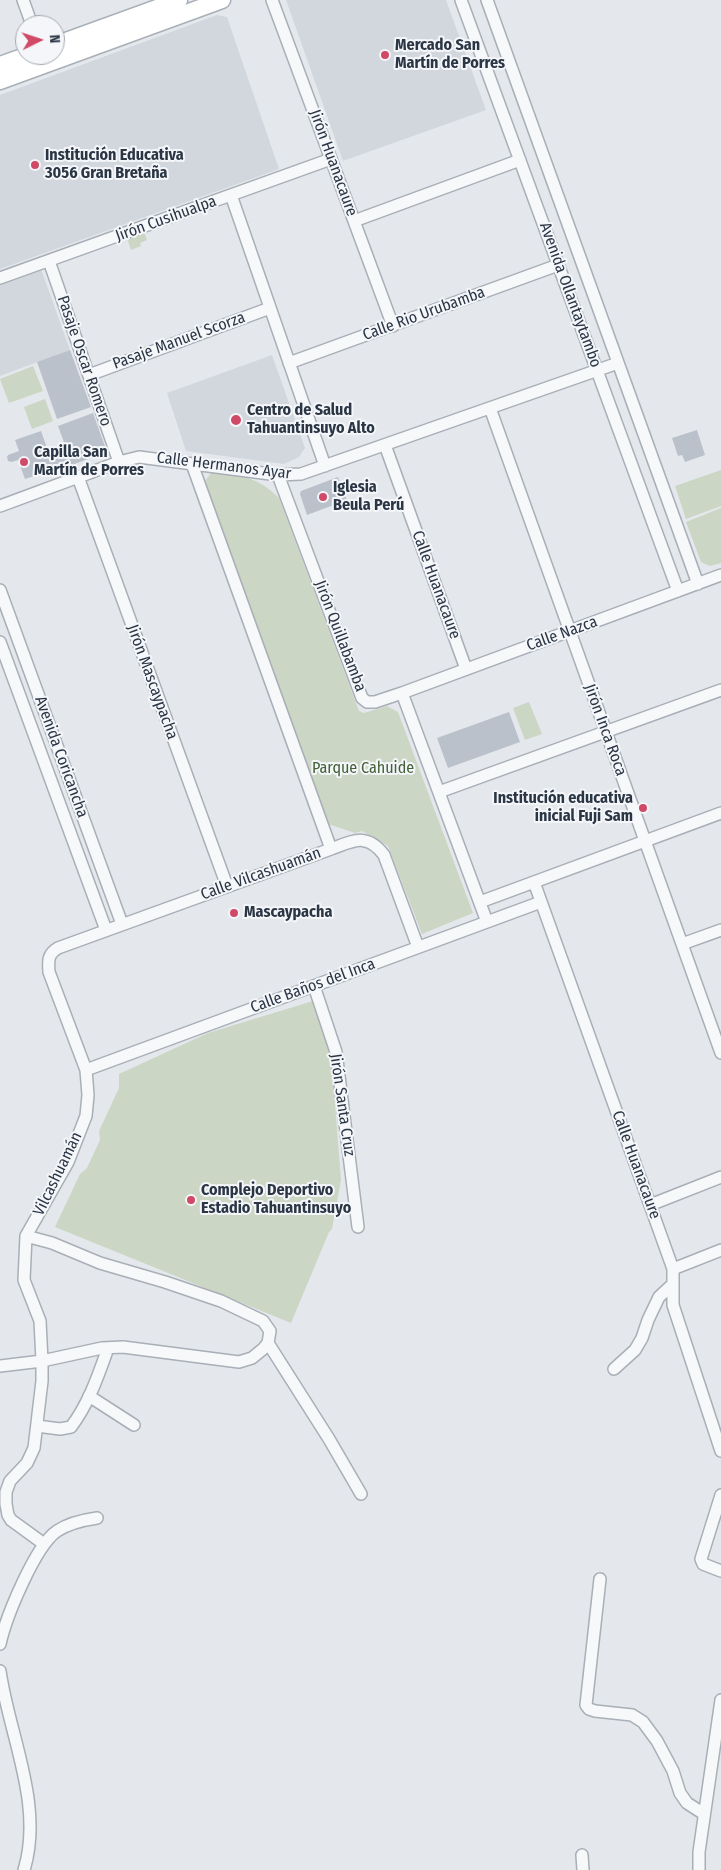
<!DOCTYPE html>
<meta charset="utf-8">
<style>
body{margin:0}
#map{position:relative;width:721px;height:1870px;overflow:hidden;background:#e4e8ec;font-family:"Fira Sans Condensed",sans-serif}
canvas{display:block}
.north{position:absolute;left:15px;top:15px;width:50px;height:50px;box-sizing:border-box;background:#f4f6f9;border:1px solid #a4a9b1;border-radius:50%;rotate:86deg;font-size:14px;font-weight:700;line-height:20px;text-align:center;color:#2b3645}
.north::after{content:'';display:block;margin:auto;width:18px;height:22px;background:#d04a68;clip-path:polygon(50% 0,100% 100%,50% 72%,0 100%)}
</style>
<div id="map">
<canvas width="721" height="1870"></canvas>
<div class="north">N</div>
</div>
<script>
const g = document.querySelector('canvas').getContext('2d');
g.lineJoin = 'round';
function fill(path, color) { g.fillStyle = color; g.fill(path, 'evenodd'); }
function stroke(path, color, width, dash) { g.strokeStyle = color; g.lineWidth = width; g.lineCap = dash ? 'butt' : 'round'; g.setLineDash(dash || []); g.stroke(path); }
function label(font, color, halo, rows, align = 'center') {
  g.font = font + ' "Fira Sans Condensed",sans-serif'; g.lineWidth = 4; g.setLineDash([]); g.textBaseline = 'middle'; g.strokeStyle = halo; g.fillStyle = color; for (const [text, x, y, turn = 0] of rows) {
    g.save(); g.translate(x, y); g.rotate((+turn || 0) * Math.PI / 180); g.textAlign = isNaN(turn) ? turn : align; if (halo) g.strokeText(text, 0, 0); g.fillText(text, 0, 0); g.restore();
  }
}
fill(new Path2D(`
 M 286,0 L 446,0 L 486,110 L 343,161 Z
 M 217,15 L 227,17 L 279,169 L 0,269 L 0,95 Z
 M 41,269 L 70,350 L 0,376 L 0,284 Z
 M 272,355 L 305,448 L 299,457 L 284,464 L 186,451 L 167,393 Z`), '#d2d7de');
fill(new Path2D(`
 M 144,232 L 147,240 L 140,243 L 141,246 L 131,250 L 127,238 Z
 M 33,366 L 43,391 L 9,403 L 0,379 Z
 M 45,399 L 53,421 L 32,429 L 24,407 Z
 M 721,470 L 721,506 L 686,519 L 675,486 Z
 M 216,472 C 244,477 258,477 279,498 L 359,711 L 364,713 L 387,706 L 398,712 L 473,913 L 422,934 L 388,846 L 362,831 L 355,833 L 325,823 L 205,481 L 211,473 Z
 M 721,508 L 721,563 L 710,566 L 701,562 L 686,522 Z
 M 529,702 L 542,734 L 525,740 L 513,708 Z
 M 313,1001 L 331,1052 L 341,1180 L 332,1229 L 329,1232 L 291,1323 L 55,1227 L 80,1174 L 87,1168 L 100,1140 L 99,1131 L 119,1088 L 119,1074 L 208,1033 Z`), '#cbd6c5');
fill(new Path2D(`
 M 70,350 L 91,407 L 57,419 L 37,362 Z
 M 93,413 L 107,452 L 53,472 L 52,470 L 25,479 L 18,460 L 11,462 L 8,461 L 7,457 L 8,455 L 19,451 L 15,440 L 41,431 L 48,451 L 65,445 L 58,426 Z
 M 697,430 L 705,455 L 685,462 L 682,455 L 678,456 L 672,438 Z
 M 338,477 L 347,500 L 307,515 L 300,494 L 301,491 Z
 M 509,712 L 520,742 L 448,768 L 437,738 Z`), '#bbc1ca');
const street = new Path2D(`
 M 23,0 L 32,25
 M 272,0 L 393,326
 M 461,0 L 678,591
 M 487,0 L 698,584
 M 231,195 L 325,466
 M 354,221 L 520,160
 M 49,261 L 119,462
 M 0,278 L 331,159
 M 289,363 L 558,265
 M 89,375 L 270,308
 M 490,408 L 721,1053
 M 385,445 L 466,669
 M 192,464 L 331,849
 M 278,475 L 362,698 L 367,702 L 375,702 L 402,693 L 721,575
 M 78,477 L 227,886
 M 0,506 L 119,462 L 139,457 L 278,475 L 301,474 L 618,363
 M 0,590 L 122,924
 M 0,642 L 106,930
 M 402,693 L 487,922
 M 439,792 L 721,690
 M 534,882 L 673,1269 L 673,1305 L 721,1451
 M 480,902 L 721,813
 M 682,944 L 721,930
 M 314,986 L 336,1052 L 358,1227
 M 86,1070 L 541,902
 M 650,1205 L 721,1177
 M 673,1269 L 721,1250
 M 268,1343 L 329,1439 L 361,1494
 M 0,1366 L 42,1361 L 102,1348 L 123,1347 L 239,1362 L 252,1358 L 263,1349 L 268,1343 L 270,1331 L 263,1321 L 221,1301 L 165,1282 L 100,1263 L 52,1243 L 26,1236
 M 614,1369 L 635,1350 L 642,1338 L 648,1320 L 659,1297 L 673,1284
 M 89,1396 L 134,1425
 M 37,1426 L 60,1429 L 71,1427 C 89,1403 98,1376 108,1348
 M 721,1495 L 701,1559 L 703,1564 L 721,1571
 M 44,1544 L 11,1520 L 8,1515 L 6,1504 L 6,1492 L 10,1481 L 27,1463 L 34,1448 L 42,1381 L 42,1361 L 40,1321 L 24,1280 L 26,1236 L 68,1162 L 86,1116 L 88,1095 L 86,1070 L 49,972 C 48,960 48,954 58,948 L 331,849 C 353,841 367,832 384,855 L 418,947
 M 600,1579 L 586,1705 L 589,1709 L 595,1711 L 632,1715 L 643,1722 L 657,1741 L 673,1771 L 680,1793 L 687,1803 L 704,1814
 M 0,1644 C 6,1617 35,1546 57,1531 C 69,1523 83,1520 97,1518
 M 0,1671 C 9,1735 44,1805 24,1870
 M 582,1855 L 583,1870
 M 699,1870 L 699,1852 L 721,1700`);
const secondary = new Path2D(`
 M 55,45 L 179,0
 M 0,65 L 28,55
 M 0,81 L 222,0`);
stroke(street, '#a9afb7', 14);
stroke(secondary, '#a9afb7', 19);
stroke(street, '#f7f8fa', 11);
stroke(secondary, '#fff', 16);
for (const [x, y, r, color] of [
 [385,55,5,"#d04a68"],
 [35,165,5,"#d04a68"],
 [236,420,6,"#d04a68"],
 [24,462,5,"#d04a68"],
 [323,497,5,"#d04a68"],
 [643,808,5,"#d04a68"],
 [234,913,5,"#d04a68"],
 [191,1200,5,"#d04a68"]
]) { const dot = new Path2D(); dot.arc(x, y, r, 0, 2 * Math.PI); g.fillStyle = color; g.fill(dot); stroke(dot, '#f4f6f9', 2); }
label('bold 16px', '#2b3645', '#f4f6f9', [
 ["Mercado San",395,46],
 ["Martín de Porres",395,64],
 ["Institución Educativa",45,156],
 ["3056 Gran Bretaña",45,174],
 ["Centro de Salud",247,411],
 ["Tahuantinsuyo Alto",247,429],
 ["Capilla San",34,453],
 ["Martín de Porres",34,471],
 ["Iglesia",333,488],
 ["Beula Perú",333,506],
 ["Institución educativa",633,799,"right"],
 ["inicial Fuji Sam",633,817,"right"],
 ["Mascaypacha",244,913],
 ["Complejo Deportivo",201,1191],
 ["Estadio Tahuantinsuyo",201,1209]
], 'left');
label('16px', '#2b3645', '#f4f6f9', [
 ["Jirón Huanacaure",333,163,70],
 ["Jirón Cusihualpa",166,219,-20],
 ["Avenida Ollantaytambo",570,295,70],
 ["Calle Rio Urubamba",424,314,-20],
 ["Pasaje Manuel Scorza",179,341,-20],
 ["Pasaje Oscar Romero",84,361,71],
 ["Calle Hermanos Ayar",224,466,7],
 ["Calle Huanacaure",436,585,70],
 ["Calle Nazca",562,634,-20],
 ["Jirón Quillabamba",340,636,69],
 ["Jirón Mascaypacha",152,682,70],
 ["Jirón Inca Roca",605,730,70],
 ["Avenida Coricancha",61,757,70],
 ["Calle Vilcashuamán",261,874,-20],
 ["Calle Baños del Inca",313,986,-20],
 ["Jirón Santa Cruz",342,1105,82],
 ["Calle Huanacaure",636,1165,70],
 ["Vilcashuamán",58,1174,-64]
]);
label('16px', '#436138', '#f4f6f9', [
 ["Parque Cahuide",363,769]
]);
</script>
